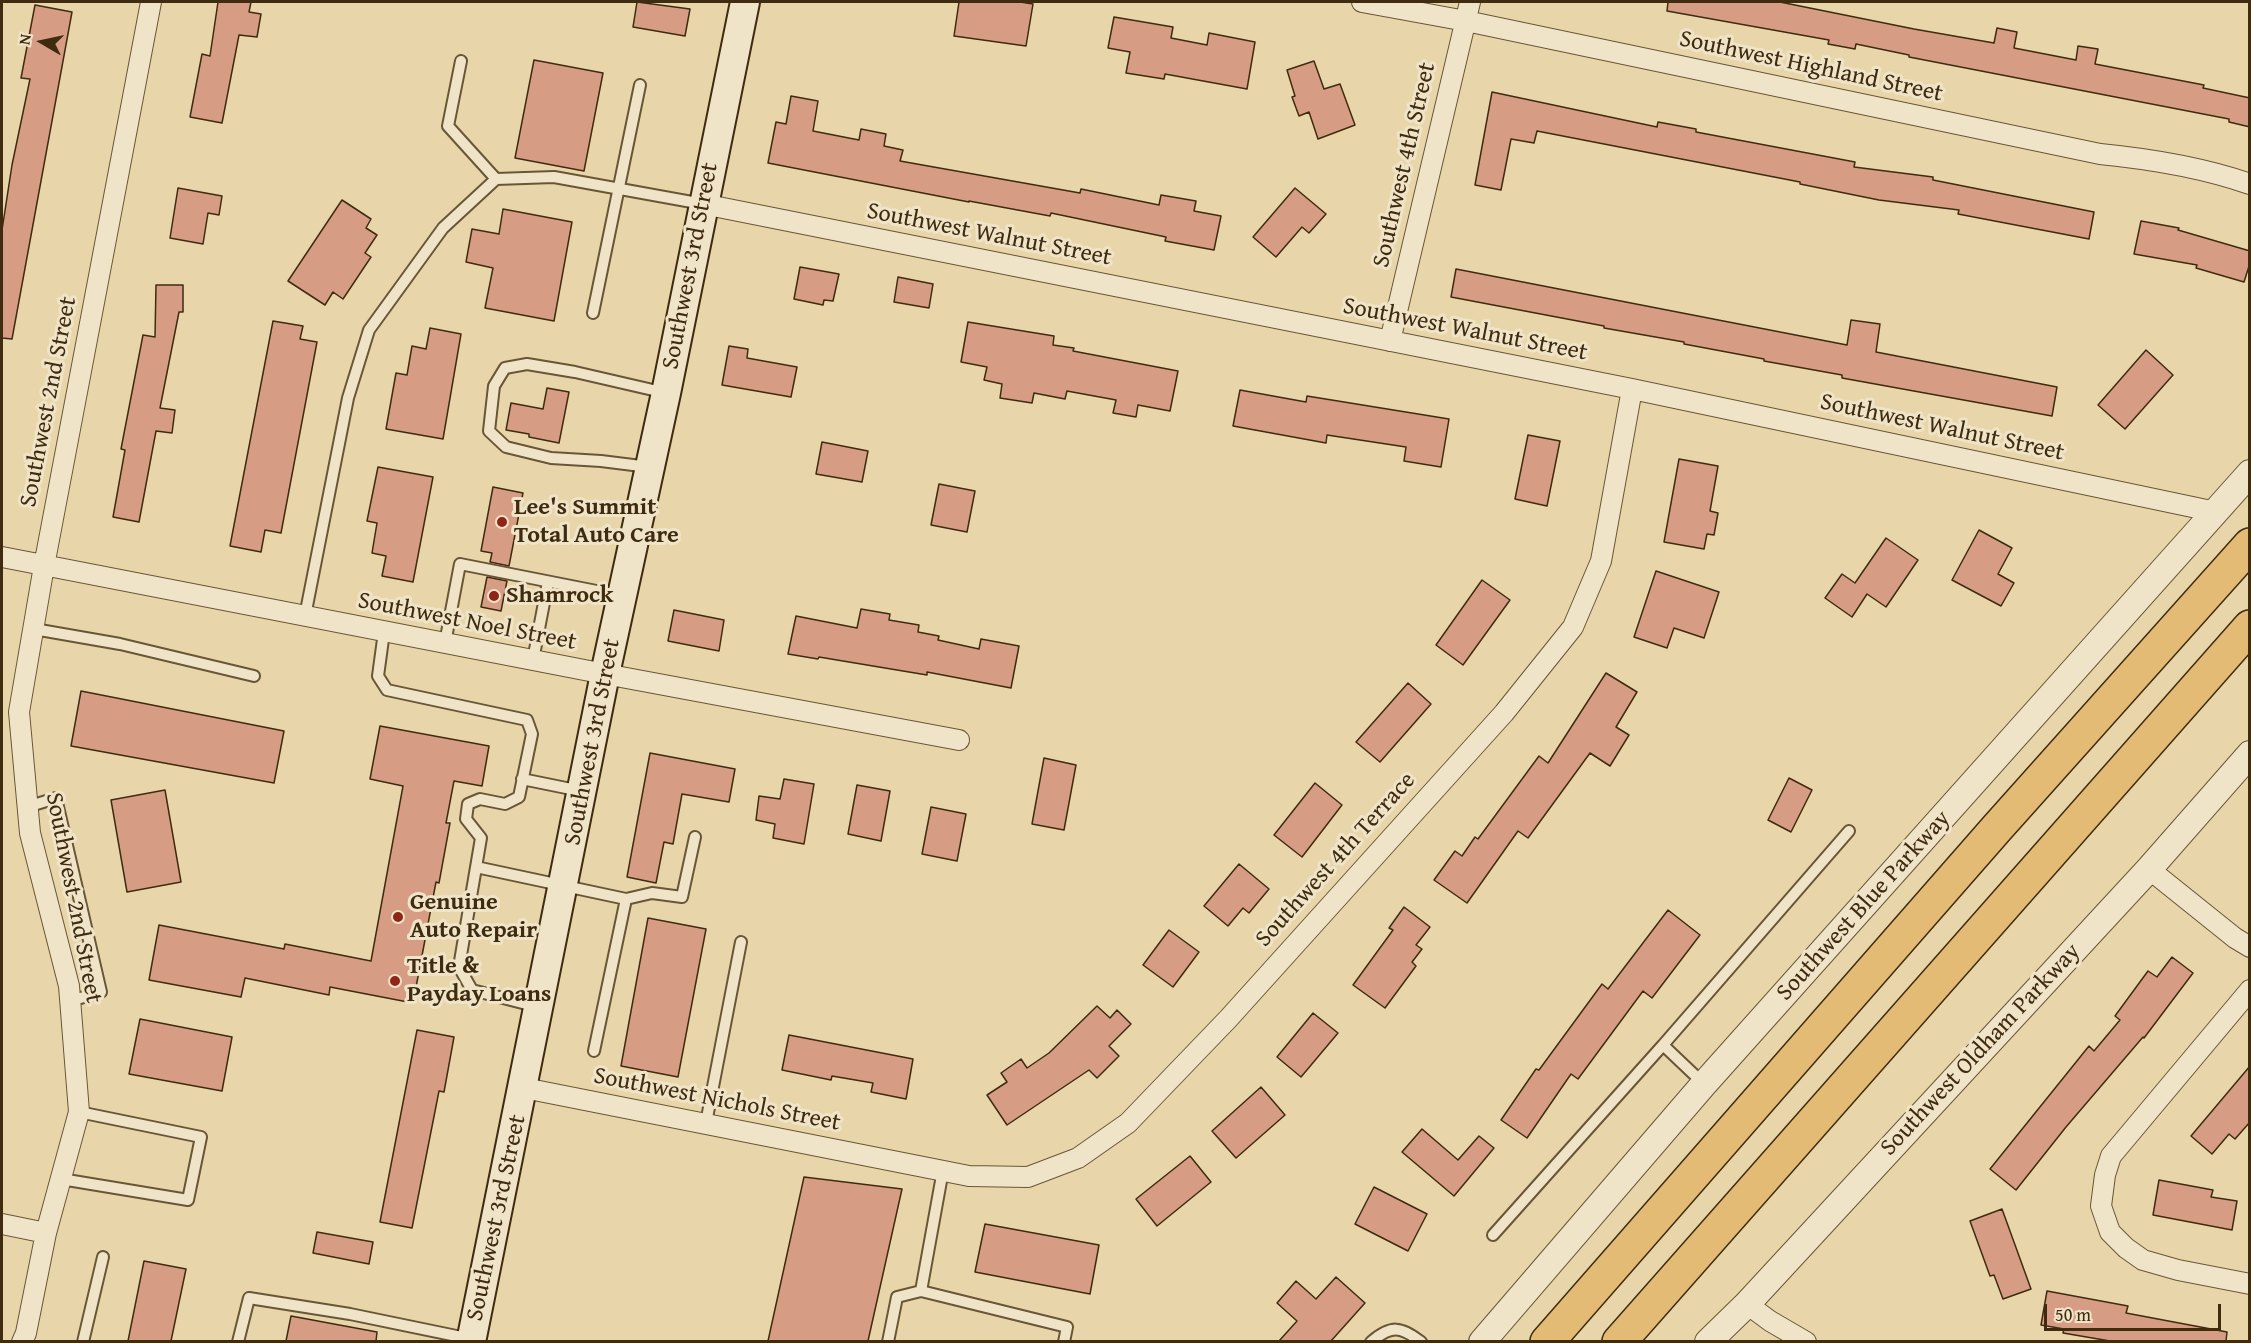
<!DOCTYPE html>
<style>
body{margin:0}
#map{position:relative;width:2251px;height:1343px;overflow:hidden;background:#e8d6aa;font-family:"Gentium Book Plus",serif}
canvas{display:block}
.frame{position:absolute;inset:0;border:3px solid #3f2b10;pointer-events:none}
.north{position:absolute;left:12px;top:12px;width:60px;height:60px;-webkit-text-stroke:4px #f0e4c8;paint-order:stroke;rotate:279deg;font-size:16px;font-weight:700;line-height:24px;text-align:center;color:#3f2b10}
.north::after{content:'';display:block;margin:auto;width:21px;height:27px;background:#3f2b10;clip-path:polygon(50% 0,100% 100%,50% 72%,0 100%)}
.scale{position:absolute;left:2044px;top:1304px;width:177px;height:27px;box-sizing:border-box;border:3px solid #3f2b10;border-top:0;padding-left:8px;font-size:18px;line-height:21px;white-space:nowrap;color:#3f2b10;-webkit-text-stroke:4px #f0e4c8;paint-order:stroke}
</style>
<div id="map">
<canvas width="2251" height="1343"></canvas>
<div class="frame"></div>
<div class="north">N</div>
<div class="scale">50 m</div>
</div>
<script>
const g = document.querySelector('canvas').getContext('2d');
g.lineJoin = 'round';
function fill(path, color) { g.fillStyle = color; g.fill(path, 'evenodd'); }
function stroke(path, color, width, dash) { g.strokeStyle = color; g.lineWidth = width; g.lineCap = dash ? 'butt' : 'round'; g.setLineDash(dash || []); g.stroke(path); }
function label(font, color, halo, rows, align = 'center') {
  g.font = font + ' "Gentium Book Plus",serif'; g.lineWidth = 6; g.setLineDash([]); g.textBaseline = 'middle'; g.strokeStyle = halo; g.fillStyle = color; for (const [text, x, y, turn = 0] of rows) {
    g.save(); g.translate(x, y); g.rotate((+turn || 0) * Math.PI / 180); g.textAlign = isNaN(turn) ? turn : align; if (halo) g.strokeText(text, 0, 0); g.fillText(text, 0, 0); g.restore();
  }
}
const building = new Path2D(`
 M 218,2 L 251,2 L 249,12 L 261,14 L 257,37 L 239,35 L 222,123 L 190,117 L 202,54 L 210,56 Z
 M 637,2 L 690,9 L 685,36 L 633,27 Z
 M 959,2 L 1020,2 L 1033,4 L 1026,46 L 954,36 Z
 M 1668,2 L 1780,2 L 1914,29 L 1994,43 L 1997,28 L 2017,32 L 2014,48 L 2076,60 L 2078,46 L 2098,49 L 2095,64 L 2204,85 L 2203,88 L 2250,98 L 2250,127 L 2229,122 L 2229,119 L 1909,57 L 1909,55 L 1856,44 L 1855,49 L 1828,44 L 1829,40 L 1667,11 Z
 M 35,5 L 72,12 L 12,339 L 2,338 L 2,230 L 12,165 L 30,79 L 21,78 Z
 M 1114,17 L 1173,27 L 1171,38 L 1207,45 L 1209,33 L 1255,42 L 1247,89 L 1165,74 L 1164,79 L 1126,73 L 1130,52 L 1108,48 Z
 M 534,60 L 603,73 L 584,171 L 515,158 Z
 M 1314,61 L 1324,89 L 1340,84 L 1355,125 L 1318,139 L 1309,112 L 1299,116 L 1292,97 L 1295,96 L 1287,70 Z
 M 1492,92 L 1657,127 L 1658,122 L 1696,129 L 1696,132 L 1855,162 L 1854,167 L 1933,177 L 1933,180 L 2094,212 L 2089,239 L 1958,214 L 1959,210 L 1879,200 L 1800,184 L 1800,182 L 1537,131 L 1534,143 L 1511,139 L 1501,190 L 1475,185 Z
 M 791,96 L 818,101 L 813,131 L 859,140 L 861,129 L 886,134 L 884,146 L 903,150 L 900,161 L 1080,193 L 1081,189 L 1159,205 L 1161,195 L 1196,201 L 1194,211 L 1221,216 L 1214,250 L 1165,241 L 1166,237 L 1051,213 L 1050,216 L 969,201 L 969,202 L 768,163 L 776,122 L 786,124 Z
 M 178,188 L 222,196 L 219,215 L 208,213 L 203,244 L 170,238 Z
 M 1295,188 L 1326,214 L 1309,233 L 1302,227 L 1276,257 L 1253,237 Z
 M 342,200 L 371,219 L 366,228 L 377,235 L 365,253 L 371,257 L 343,299 L 333,292 L 325,305 L 288,281 Z
 M 503,209 L 572,222 L 554,321 L 485,308 L 493,268 L 466,262 L 472,229 L 499,234 Z
 M 2141,221 L 2179,228 L 2178,230 L 2250,251 L 2250,263 L 2244,282 L 2196,268 L 2197,265 L 2134,254 Z
 M 800,267 L 839,274 L 833,301 L 824,300 L 823,305 L 794,299 Z
 M 1456,269 L 1847,345 L 1851,320 L 1880,324 L 1876,352 L 2057,387 L 2052,416 L 1842,378 L 1842,375 L 1764,361 L 1764,359 L 1684,344 L 1684,342 L 1604,328 L 1604,326 L 1451,297 Z
 M 898,277 L 933,284 L 929,308 L 894,302 Z
 M 156,285 L 183,285 L 183,312 L 179,312 L 160,408 L 175,410 L 172,433 L 156,431 L 139,522 L 113,517 L 125,450 L 121,449 L 143,335 L 155,337 Z
 M 273,321 L 303,326 L 300,339 L 317,342 L 281,533 L 265,530 L 261,552 L 230,546 Z
 M 968,322 L 1054,336 L 1053,345 L 1074,348 L 1073,351 L 1178,371 L 1170,411 L 1138,405 L 1136,417 L 1113,413 L 1116,400 L 1067,391 L 1065,399 L 1034,393 L 1032,403 L 1000,398 L 1002,384 L 984,380 L 987,367 L 961,362 Z
 M 430,328 L 461,334 L 443,439 L 386,429 L 396,373 L 407,375 L 412,346 L 426,349 Z
 M 729,346 L 748,349 L 747,358 L 797,367 L 791,397 L 722,385 Z
 M 2146,350 L 2173,375 L 2125,429 L 2098,405 Z
 M 547,388 L 569,392 L 559,443 L 529,437 L 529,434 L 506,430 L 511,403 L 543,409 Z
 M 1240,390 L 1306,402 L 1307,396 L 1449,419 L 1441,467 L 1404,461 L 1406,447 L 1327,435 L 1326,443 L 1233,426 Z
 M 1528,435 L 1560,441 L 1547,506 L 1515,499 Z
 M 822,442 L 868,451 L 862,482 L 816,474 Z
 M 1679,459 L 1718,466 L 1710,511 L 1718,513 L 1714,535 L 1707,534 L 1704,549 L 1664,542 Z
 M 378,467 L 433,477 L 413,582 L 382,576 L 386,556 L 372,553 L 377,523 L 367,521 Z
 M 939,484 L 975,491 L 967,532 L 931,525 Z
 M 493,487 L 523,493 L 509,566 L 490,562 L 492,553 L 481,551 Z
 M 1979,530 L 2012,548 L 1998,574 L 2014,583 L 2001,606 L 1952,580 Z
 M 1886,538 L 1918,560 L 1886,607 L 1867,594 L 1852,617 L 1825,598 L 1842,574 L 1855,583 Z
 M 1656,571 L 1719,592 L 1704,638 L 1674,628 L 1667,648 L 1634,637 Z
 M 487,577 L 507,581 L 501,611 L 481,607 Z
 M 1482,580 L 1510,600 L 1463,665 L 1436,645 Z
 M 861,609 L 890,614 L 889,620 L 919,625 L 918,632 L 939,636 L 938,640 L 979,649 L 981,639 L 1019,646 L 1011,688 L 927,672 L 927,675 L 819,657 L 818,659 L 788,654 L 796,616 L 857,628 Z
 M 674,610 L 724,620 L 719,651 L 668,641 Z
 M 1606,673 L 1637,692 L 1616,727 L 1629,735 L 1610,766 L 1590,753 L 1528,838 L 1518,831 L 1467,903 L 1434,880 L 1455,851 L 1462,856 L 1475,837 L 1478,839 L 1539,756 L 1548,763 Z
 M 1408,683 L 1431,704 L 1380,762 L 1356,742 Z
 M 81,691 L 284,731 L 274,783 L 71,746 Z
 M 380,726 L 489,746 L 482,786 L 454,781 L 446,823 L 450,823 L 439,883 L 436,882 L 413,1003 L 330,987 L 329,995 L 245,978 L 241,997 L 149,980 L 159,925 L 284,949 L 285,944 L 371,961 L 403,786 L 370,779 Z
 M 650,753 L 735,769 L 729,802 L 682,794 L 673,844 L 664,842 L 656,883 L 627,877 Z
 M 1044,758 L 1076,765 L 1064,830 L 1032,824 Z
 M 1789,778 L 1812,790 L 1791,832 L 1768,820 Z
 M 784,779 L 814,784 L 804,844 L 773,838 L 775,824 L 756,820 L 759,796 L 780,799 Z
 M 1315,783 L 1342,805 L 1302,857 L 1274,835 Z
 M 857,785 L 890,791 L 881,841 L 848,834 Z
 M 165,790 L 181,882 L 127,892 L 111,800 Z
 M 931,807 L 966,814 L 957,861 L 922,854 Z
 M 1239,864 L 1269,889 L 1249,913 L 1243,908 L 1228,926 L 1204,906 Z
 M 1404,907 L 1430,927 L 1416,945 L 1422,949 L 1412,962 L 1416,966 L 1385,1008 L 1353,985 L 1393,930 L 1389,928 Z
 M 1668,910 L 1700,935 L 1652,998 L 1643,991 L 1578,1079 L 1571,1074 L 1527,1138 L 1501,1120 L 1536,1069 L 1539,1070 L 1602,984 L 1608,989 Z
 M 648,918 L 706,929 L 678,1077 L 621,1066 Z
 M 1169,930 L 1199,952 L 1173,987 L 1143,965 Z
 M 2172,957 L 2193,973 L 2144,1038 L 2143,1037 L 2066,1127 L 2016,1190 L 1990,1169 L 2089,1046 L 2094,1051 L 2120,1020 L 2115,1016 L 2148,971 L 2157,977 Z
 M 1097,1006 L 1110,1018 L 1117,1010 L 1131,1024 L 1109,1046 L 1119,1056 L 1097,1078 L 1089,1070 L 1007,1125 L 987,1095 L 1007,1082 L 1001,1073 L 1021,1059 L 1027,1068 L 1049,1053 Z
 M 1313,1013 L 1338,1033 L 1301,1077 L 1277,1057 Z
 M 140,1019 L 232,1037 L 222,1091 L 129,1074 Z
 M 417,1030 L 454,1037 L 444,1092 L 439,1091 L 412,1228 L 380,1222 Z
 M 789,1035 L 913,1059 L 906,1099 L 871,1092 L 873,1083 L 832,1076 L 831,1080 L 782,1070 Z
 M 2250,1066 L 2250,1122 L 2235,1139 L 2229,1134 L 2212,1154 L 2191,1136 Z
 M 1261,1087 L 1285,1115 L 1236,1158 L 1212,1131 Z
 M 1422,1129 L 1458,1160 L 1479,1136 L 1494,1148 L 1454,1196 L 1402,1152 Z
 M 1190,1156 L 1211,1182 L 1157,1226 L 1136,1199 Z
 M 804,1177 L 902,1189 L 868,1341 L 768,1341 Z
 M 2159,1180 L 2213,1190 L 2211,1197 L 2237,1201 L 2232,1230 L 2153,1215 Z
 M 1374,1187 L 1427,1214 L 1408,1251 L 1355,1224 Z
 M 2002,1209 L 2031,1289 L 2003,1299 L 1994,1275 L 1990,1276 L 1970,1221 Z
 M 985,1224 L 1099,1245 L 1090,1294 L 975,1272 Z
 M 317,1232 L 373,1242 L 369,1264 L 313,1253 Z
 M 144,1261 L 186,1269 L 171,1341 L 128,1341 Z
 M 1336,1277 L 1365,1303 L 1331,1341 L 1279,1341 L 1297,1321 L 1277,1303 L 1296,1281 L 1316,1299 Z
 M 2047,1291 L 2128,1306 L 2126,1313 L 2227,1332 L 2226,1341 L 2110,1341 L 2063,1333 L 2064,1329 L 2041,1325 Z
 M 291,1316 L 377,1332 L 376,1341 L 286,1341 Z`);
fill(building, '#d79d84');
stroke(building, '#3f2b10', 1.5);
const service = new Path2D(`
 M 461,61 L 448,126 L 496,179
 M 593,313 L 640,85
 M 649,467 L 601,461 L 551,458 L 506,447 L 489,431 L 494,386 L 505,368 L 527,364 L 575,372 L 666,393
 M 305,616 L 348,398 L 369,330 L 443,228 L 496,179 L 554,177 L 703,204
 M 34,629 L 120,644 L 254,676
 M 384,632 L 378,676 L 387,690 L 527,720 L 532,734 L 519,797 L 505,804 L 480,799 L 468,804 L 466,819 L 481,838 L 459,967 L 472,990 L 538,1007
 M 445,643 L 460,564 L 622,596
 M 533,660 L 548,582
 M 522,779 L 581,791
 M 27,807 L 56,798 L 101,992 L 70,1001
 M 476,867 L 626,899 L 594,1051
 M 626,899 L 652,893 L 682,897 L 695,837
 M 1704,1084 L 1663,1045 L 1849,831
 M 706,1123 L 741,942
 M 61,1179 L 188,1200 L 201,1137 L 79,1112
 M 1493,1235 L 1663,1045
 M 921,1291 L 1067,1327 L 1064,1342
 M 83,1342 L 103,1257
 M 238,1342 L 249,1298 L 350,1314 L 471,1339
 M 888,1342 L 897,1297 L 921,1291 L 943,1170
 M 1371,1342 C 1391,1325 1401,1326 1421,1342`);
const minor = new Path2D(`
 M 1362,2 L 1466,21 L 2100,154 C 2151,159 2201,167 2250,184
 M 703,204 L 1632,389 L 2216,512
 M 1390,341 L 1470,2
 M 2,557 L 605,674 L 959,740
 M 2149,869 L 2235,938 L 2250,947
 M 2250,990 L 2111,1156 L 2105,1175 L 2101,1206 L 2110,1232 L 2126,1248 L 2143,1260 L 2178,1270 L 2250,1284
 M 524,1088 L 969,1176 L 1028,1177 L 1078,1158 L 1128,1123 L 1228,1019 L 1504,713 L 1573,627 L 1601,561 L 1632,389
 M 2,1224 L 46,1233
 M 1747,1304 L 1770,1321 L 1806,1342
 M 22,1342 L 26,1333 L 46,1233 L 79,1112 L 69,986 L 30,833 L 19,712 L 44,566 L 151,2`);
const tertiary = new Path2D(`
 M 1482,1342 L 1704,1084 L 2250,473
 M 1708,1342 L 1747,1304 L 2149,869 L 2250,754`);
const secondary = new Path2D(`
 M 471,1342 L 605,674 L 666,393 L 745,2`);
const motorway = new Path2D(`
 M 1547,1342 L 1997,828 L 2250,545
 M 1619,1342 L 2250,627`);
stroke(service, '#695636', 14);
stroke(minor, '#695636', 22);
stroke(tertiary, '#695636', 28);
stroke(secondary, '#3f2b10', 32);
stroke(motorway, '#3f2b10', 36);
stroke(service, '#f0e4c8', 10);
stroke(minor, '#f0e4c8', 20);
stroke(tertiary, '#f0e4c8', 26);
stroke(secondary, '#f0e4c8', 28);
stroke(motorway, '#e4bb75', 33);
for (const [x, y, r, color] of [
 [502,522,6,"#8f2418"],
 [494,596,6,"#8f2418"],
 [398,917,6,"#8f2418"],
 [395,981,6,"#8f2418"]
]) { const dot = new Path2D(); dot.arc(x, y, r, 0, 2 * Math.PI); g.fillStyle = color; g.fill(dot); stroke(dot, '#f0e4c8', 2); }
label('24px', '#3f2b10', '#f0e4c8', [
 ["Southwest Highland Street",1811,67,12],
 ["Southwest 4th Street",1405,165,-77],
 ["Southwest Walnut Street",989,235,11],
 ["Southwest 3rd Street",691,266,-79],
 ["Southwest Walnut Street",1465,330,11],
 ["Southwest 2nd Street",49,402,-79],
 ["Southwest Walnut Street",1942,428,12],
 ["Southwest Noel Street",467,622,11],
 ["Southwest 3rd Street",593,742,-79],
 ["Southwest 4th Terrace",1336,860,-48],
 ["Southwest 2nd Street",73,898,79],
 ["Southwest Blue Parkway",1864,906,-48],
 ["Southwest Oldham Parkway",1981,1050,-47],
 ["Southwest Nichols Street",717,1100,11],
 ["Southwest 3rd Street",497,1218,-78]
]);
label('bold 24px', '#3f2b10', '#f0e4c8', [
 ["Lee's Summit",514,508],
 ["Total Auto Care",514,536],
 ["Shamrock",506,596],
 ["Genuine",410,903],
 ["Auto Repair",410,931],
 ["Title &",407,967],
 ["Payday Loans",407,995]
], 'left');
</script>
